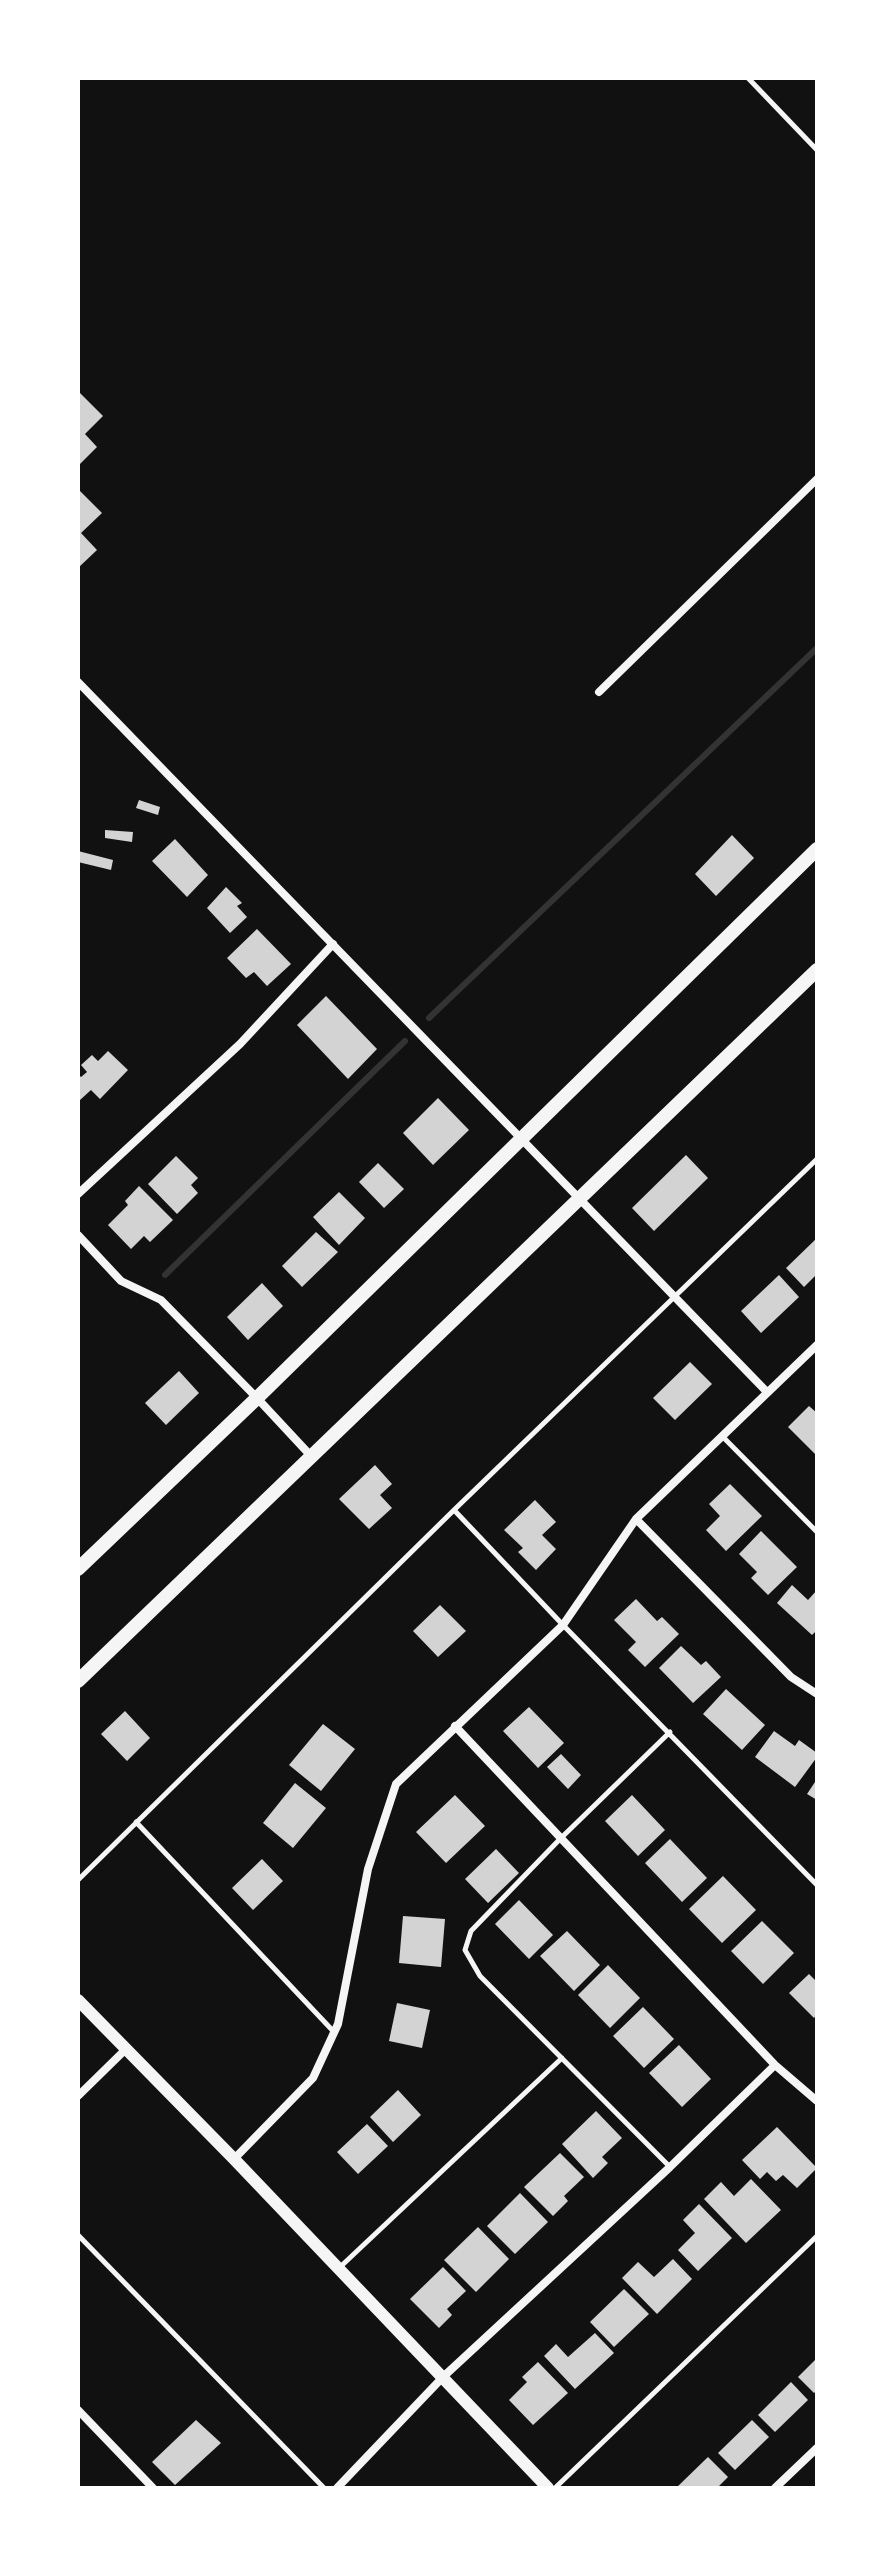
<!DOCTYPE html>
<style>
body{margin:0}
#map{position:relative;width:895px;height:2566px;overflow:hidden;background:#111;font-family:Montserrat,sans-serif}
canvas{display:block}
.frame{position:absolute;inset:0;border:80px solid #fff;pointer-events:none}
</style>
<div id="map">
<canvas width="895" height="2566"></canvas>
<div class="frame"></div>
</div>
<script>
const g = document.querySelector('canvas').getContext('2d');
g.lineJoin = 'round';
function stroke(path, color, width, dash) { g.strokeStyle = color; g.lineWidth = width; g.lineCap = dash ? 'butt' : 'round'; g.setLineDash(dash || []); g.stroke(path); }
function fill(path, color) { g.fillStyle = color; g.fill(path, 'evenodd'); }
stroke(new Path2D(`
 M 429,1018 L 817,648
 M 165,1275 L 405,1041`), '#333', 6);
fill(new Path2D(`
 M 78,391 L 103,416 L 85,434 L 97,447 L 78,466 Z
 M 78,489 L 102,513 L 81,533 L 97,550 L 78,568 Z
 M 139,800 L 160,807 L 158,815 L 136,808 Z
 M 105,830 L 133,832 L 132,842 L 105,838 Z
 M 732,835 L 754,858 L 716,896 L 695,874 Z
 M 175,839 L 208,875 L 187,897 L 152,861 Z
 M 78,851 L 113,860 L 111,870 L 78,862 Z
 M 226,887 L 242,903 L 237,906 L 247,917 L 230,933 L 207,908 Z
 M 257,929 L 291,964 L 267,986 L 254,972 L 246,978 L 227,958 Z
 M 326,996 L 377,1049 L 348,1079 L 297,1025 Z
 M 108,1051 L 128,1070 L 100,1099 L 91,1090 L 80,1100 L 78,1098 L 78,1074 L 81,1077 L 87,1072 L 81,1065 L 92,1055 L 98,1061 Z
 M 438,1098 L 469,1130 L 433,1165 L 403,1133 Z
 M 686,1155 L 708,1178 L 654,1231 L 632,1208 Z
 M 176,1156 L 198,1178 L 191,1185 L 198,1193 L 177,1214 L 148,1184 Z
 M 378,1163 L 404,1189 L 384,1208 L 359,1182 Z
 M 139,1186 L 173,1220 L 150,1242 L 144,1236 L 131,1249 L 108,1225 L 128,1205 L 125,1201 Z
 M 339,1192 L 365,1218 L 339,1245 L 313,1217 Z
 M 316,1232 L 338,1252 L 302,1287 L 282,1266 Z
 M 817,1238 L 817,1274 L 804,1287 L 786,1268 Z
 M 779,1275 L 799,1297 L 761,1333 L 741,1311 Z
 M 262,1283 L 283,1306 L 248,1340 L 227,1317 Z
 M 690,1362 L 712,1384 L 675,1420 L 653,1398 Z
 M 179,1371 L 199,1393 L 166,1425 L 145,1403 Z
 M 809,1406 L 817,1413 L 817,1456 L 788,1427 Z
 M 375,1465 L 392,1484 L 380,1495 L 392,1508 L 369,1529 L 339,1499 Z
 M 730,1484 L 762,1516 L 726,1551 L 706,1530 L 720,1516 L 709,1504 Z
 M 535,1500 L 556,1522 L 542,1535 L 556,1549 L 536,1570 L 518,1552 L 523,1548 L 504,1530 Z
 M 761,1531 L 797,1567 L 768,1595 L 751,1578 L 757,1572 L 739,1554 Z
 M 792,1585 L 808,1600 L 817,1590 L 817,1630 L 812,1635 L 777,1603 Z
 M 636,1599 L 657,1621 L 662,1617 L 679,1634 L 645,1667 L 628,1650 L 636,1642 L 614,1620 Z
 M 440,1605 L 466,1631 L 438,1657 L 413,1631 Z
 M 681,1646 L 701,1665 L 706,1661 L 721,1677 L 693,1703 L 659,1668 Z
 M 726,1689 L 765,1725 L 742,1750 L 703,1714 Z
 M 529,1707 L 564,1743 L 538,1768 L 503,1731 Z
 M 125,1711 L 150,1738 L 127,1761 L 101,1734 Z
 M 323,1724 L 355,1749 L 321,1791 L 289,1765 Z
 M 774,1731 L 795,1746 L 799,1740 L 817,1753 L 817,1757 L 795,1787 L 755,1757 Z
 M 561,1754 L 581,1775 L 568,1789 L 547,1767 Z
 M 817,1779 L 817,1800 L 807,1794 Z
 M 295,1783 L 326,1808 L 293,1848 L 263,1823 Z
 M 455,1795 L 485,1826 L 446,1863 L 416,1832 Z
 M 632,1795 L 665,1830 L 638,1856 L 605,1821 Z
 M 670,1839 L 707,1878 L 682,1902 L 645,1863 Z
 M 496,1849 L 519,1873 L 488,1903 L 465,1879 Z
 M 262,1859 L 283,1881 L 253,1910 L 232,1888 Z
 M 723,1876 L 756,1910 L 722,1943 L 689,1909 Z
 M 519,1900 L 553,1935 L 529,1959 L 495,1924 Z
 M 403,1916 L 445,1919 L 441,1967 L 399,1963 Z
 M 762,1921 L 794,1953 L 763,1984 L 731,1951 Z
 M 567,1931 L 600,1965 L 574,1991 L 540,1956 Z
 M 608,1965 L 640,1998 L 610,2028 L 578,1995 Z
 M 809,1974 L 817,1982 L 817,2014 L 814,2018 L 789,1993 Z
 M 397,2003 L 430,2010 L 422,2048 L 389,2041 Z
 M 643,2007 L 674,2039 L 644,2068 L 613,2036 Z
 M 679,2045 L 711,2079 L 682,2107 L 649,2073 Z
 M 398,2090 L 421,2115 L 393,2142 L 370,2117 Z
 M 596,2111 L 622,2138 L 602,2157 L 608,2163 L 593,2178 L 562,2144 Z
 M 367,2124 L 388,2146 L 358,2174 L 337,2152 Z
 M 777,2127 L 817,2168 L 797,2188 L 783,2175 L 776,2181 L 767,2172 L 760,2179 L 742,2160 Z
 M 560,2153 L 584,2177 L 564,2196 L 568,2201 L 553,2216 L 524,2187 Z
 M 751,2179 L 781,2210 L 746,2243 L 704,2199 L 721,2182 L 734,2196 Z
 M 520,2193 L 548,2222 L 515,2254 L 487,2226 Z
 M 699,2204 L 732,2238 L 698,2271 L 678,2250 L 695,2233 L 683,2220 Z
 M 478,2227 L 509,2259 L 476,2292 L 444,2260 Z
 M 673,2259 L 692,2279 L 657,2314 L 622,2278 L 638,2262 L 654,2277 Z
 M 443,2267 L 466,2291 L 447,2309 L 452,2315 L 439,2328 L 410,2299 Z
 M 624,2289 L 649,2314 L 614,2347 L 590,2322 Z
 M 595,2333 L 614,2353 L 575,2389 L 544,2356 L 556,2344 L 568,2357 Z
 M 817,2358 L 817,2390 L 814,2393 L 798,2377 Z
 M 538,2362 L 568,2393 L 533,2425 L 509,2400 L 527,2382 L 522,2377 Z
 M 791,2382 L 808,2400 L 775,2432 L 758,2415 Z
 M 196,2420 L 221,2443 L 175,2485 L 152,2462 Z
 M 752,2420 L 769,2437 L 735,2470 L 718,2453 Z
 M 708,2457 L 728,2477 L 717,2488 L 676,2488 Z`), '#d3d3d3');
stroke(new Path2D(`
 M 748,78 L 817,150
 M 722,1436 L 817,1532
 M 454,1510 L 563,1625 L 817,1885
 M 136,1822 L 334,2032
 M 78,1880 L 454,1510 L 817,1159
 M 670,2167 L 480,1976 L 465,1950 L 471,1931 L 560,1839 L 670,1732
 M 78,2235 L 324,2488
 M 338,2269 L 562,2058
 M 555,2488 L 817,2236`), '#f5f5f5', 5);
stroke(new Path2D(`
 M 78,682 L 766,1391
 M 599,692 L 817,479
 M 78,1194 L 240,1044 L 333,944
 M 78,1235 L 121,1281 L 161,1300 L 257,1398 L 311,1456
 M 636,1519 L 791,1677 L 817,1694
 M 455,1726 L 775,2065 L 817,2101
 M 78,2096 L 127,2048
 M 234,2159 L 313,2078 L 338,2024 L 368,1869 L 396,1784 L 563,1625 L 636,1519 L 817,1345
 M 78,2410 L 153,2488
 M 337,2488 L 443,2377 L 670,2167 L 775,2065
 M 775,2488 L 817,2448`), '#f5f5f5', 8);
stroke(new Path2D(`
 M 78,2000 L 234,2159 L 548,2488`), '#f5f5f5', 12);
stroke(new Path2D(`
 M 78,1569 L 257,1398 L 817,849
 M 78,1681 L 817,970`), '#f5f5f5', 14);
</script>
